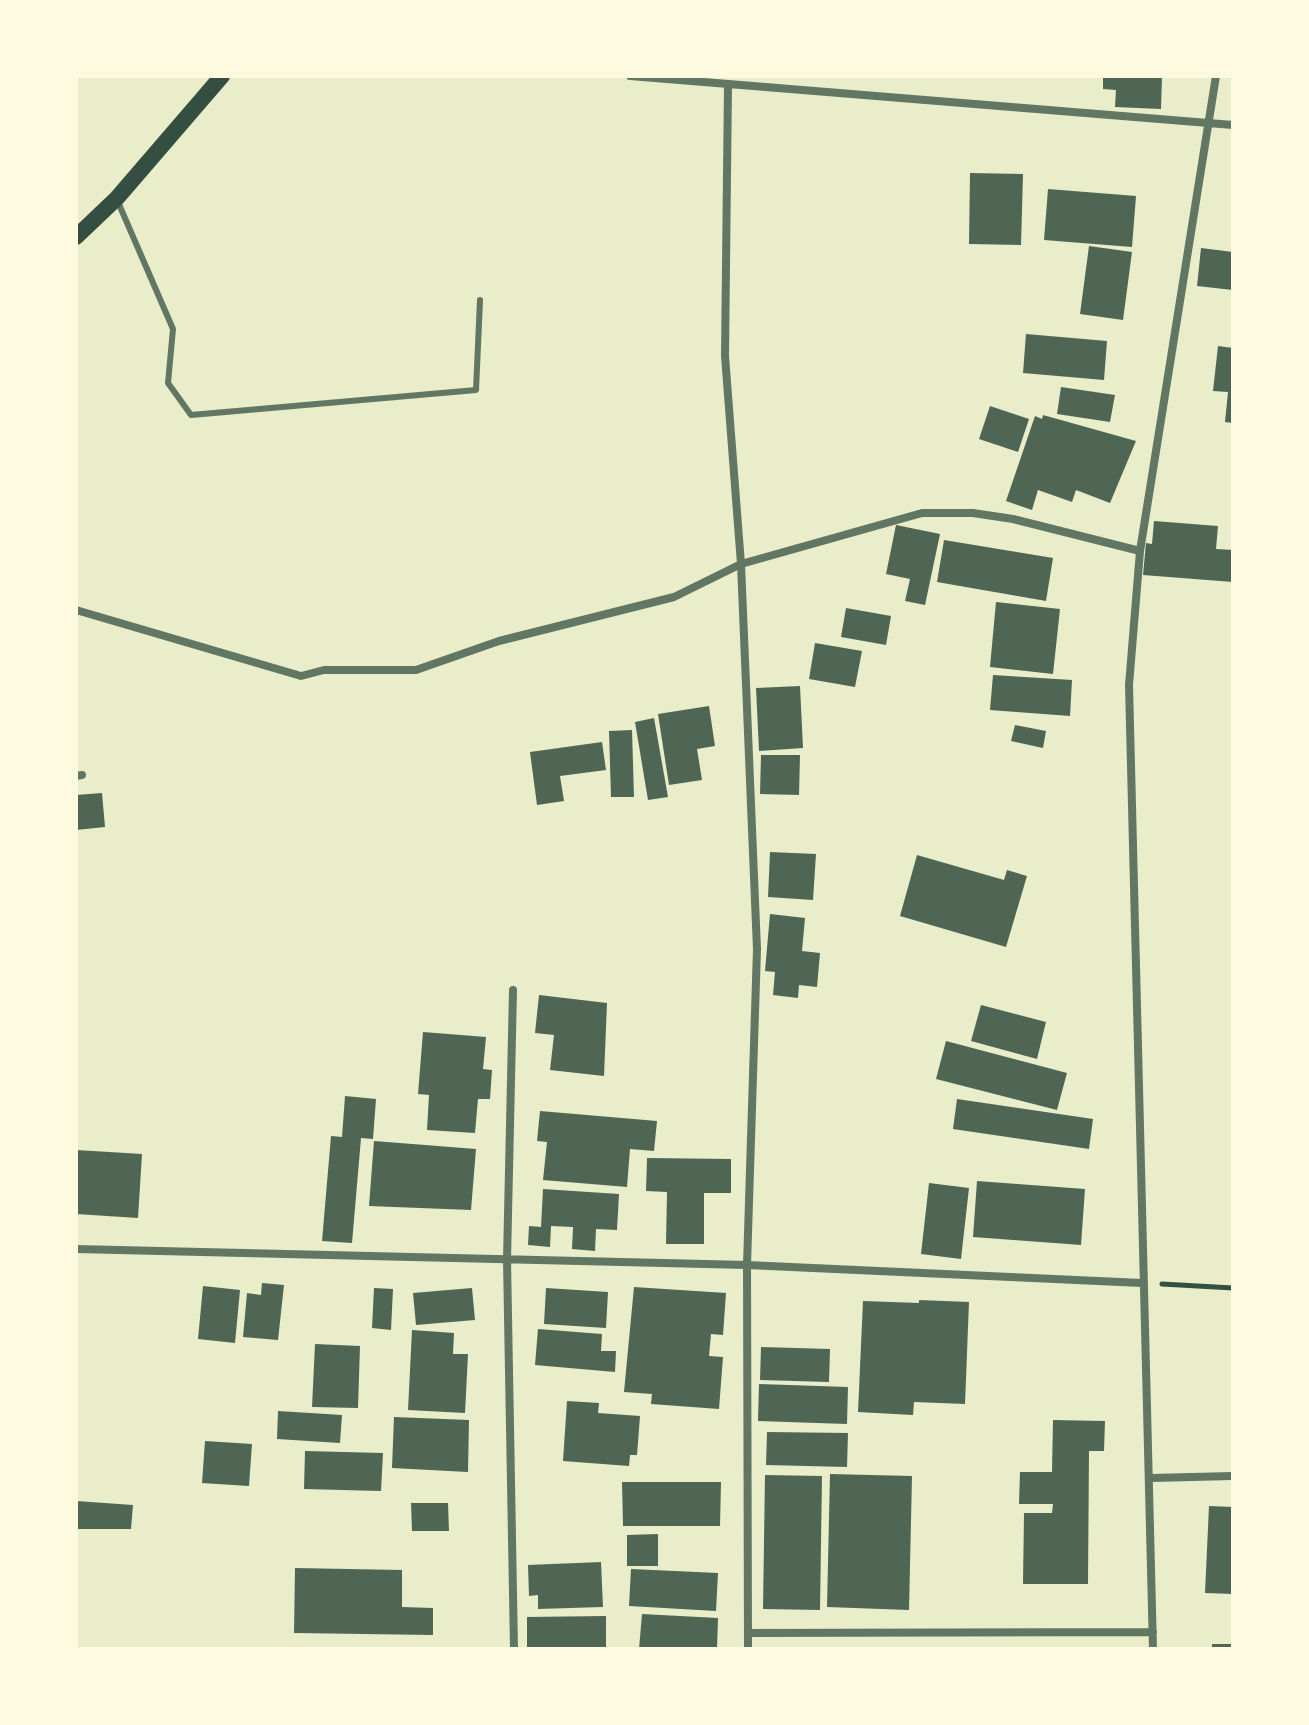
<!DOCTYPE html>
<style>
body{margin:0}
#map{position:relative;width:1309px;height:1725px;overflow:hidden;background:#e9edc9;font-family:"Crimson Pro",serif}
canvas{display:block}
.frame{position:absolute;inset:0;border:78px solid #fefae0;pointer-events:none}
</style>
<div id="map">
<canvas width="1309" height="1725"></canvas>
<div class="frame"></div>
</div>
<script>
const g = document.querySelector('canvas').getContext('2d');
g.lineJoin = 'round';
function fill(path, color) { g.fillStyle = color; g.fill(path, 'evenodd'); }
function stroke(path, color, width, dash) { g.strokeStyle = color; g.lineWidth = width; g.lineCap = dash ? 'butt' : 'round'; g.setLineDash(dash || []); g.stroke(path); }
fill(new Path2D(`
 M 1103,76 L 1162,76 L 1161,109 L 1115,107 L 1116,90 L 1103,89 Z
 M 970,173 L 1023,174 L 1021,245 L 969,244 Z
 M 1048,189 L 1136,196 L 1132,247 L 1044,240 Z
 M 1089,246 L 1132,252 L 1123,320 L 1080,314 Z
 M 1201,248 L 1233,252 L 1233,290 L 1197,286 Z
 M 1026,334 L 1107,341 L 1104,380 L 1023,373 Z
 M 1218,346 L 1233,348 L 1233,423 L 1225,422 L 1228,392 L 1213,391 Z
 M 1061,387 L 1115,395 L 1110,422 L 1057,414 Z
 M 990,406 L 1029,419 L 1018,452 L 979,439 Z
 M 1043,415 L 1136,441 L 1110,503 L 1076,490 L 1072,502 L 1038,490 L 1032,510 L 1006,501 L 1035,416 L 1042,419 Z
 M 1154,521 L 1218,526 L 1216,549 L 1233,550 L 1233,582 L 1143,575 L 1146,543 L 1152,544 Z
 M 896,525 L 940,534 L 925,605 L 905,601 L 910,579 L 886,574 Z
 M 944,540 L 1053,558 L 1046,601 L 937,582 Z
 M 996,602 L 1060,609 L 1053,674 L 990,667 Z
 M 846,608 L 891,616 L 886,645 L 841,637 Z
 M 815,643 L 862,651 L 855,687 L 809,679 Z
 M 993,675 L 1072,680 L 1070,716 L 990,710 Z
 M 800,686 L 803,748 L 759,751 L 756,688 Z
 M 709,706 L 715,746 L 697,749 L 702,780 L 669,785 L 658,714 Z
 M 654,718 L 668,797 L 648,800 L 635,722 Z
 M 1015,725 L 1046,731 L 1043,748 L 1011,741 Z
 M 632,730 L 634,797 L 611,797 L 609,731 Z
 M 602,742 L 606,770 L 560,776 L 564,801 L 537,805 L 530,752 Z
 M 761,755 L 800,755 L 799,795 L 760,794 Z
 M 102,793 L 105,827 L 76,830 L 76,795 Z
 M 770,852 L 816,854 L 813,900 L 768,897 Z
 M 917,855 L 1004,880 L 1007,870 L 1027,876 L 1006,947 L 900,916 Z
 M 770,914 L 805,918 L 802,951 L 820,953 L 817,987 L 799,985 L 798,998 L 773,995 L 775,972 L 765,971 Z
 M 539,995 L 607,1003 L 604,1076 L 550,1070 L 554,1035 L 535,1033 Z
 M 981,1005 L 1046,1022 L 1037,1059 L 971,1041 Z
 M 423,1032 L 486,1037 L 483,1069 L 492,1070 L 490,1099 L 478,1099 L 475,1133 L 427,1130 L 429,1095 L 418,1094 Z
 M 946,1041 L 1067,1073 L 1057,1110 L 936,1079 Z
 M 345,1096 L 376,1099 L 373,1139 L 361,1138 L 352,1243 L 322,1241 L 331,1136 L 342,1137 Z
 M 957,1099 L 1093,1119 L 1089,1149 L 953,1129 Z
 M 540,1111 L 657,1121 L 654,1151 L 630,1149 L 627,1187 L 543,1180 L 547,1142 L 537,1141 Z
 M 374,1141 L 476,1149 L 471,1210 L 369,1206 Z
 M 76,1150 L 142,1154 L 138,1218 L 76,1214 Z
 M 647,1158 L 731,1159 L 731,1193 L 704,1193 L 704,1244 L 666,1244 L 667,1192 L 646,1191 Z
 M 977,1181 L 1085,1189 L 1081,1245 L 973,1237 Z
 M 929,1183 L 969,1188 L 961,1259 L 921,1254 Z
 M 543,1189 L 619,1194 L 617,1230 L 596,1229 L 595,1251 L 572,1249 L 573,1227 L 551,1226 L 550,1247 L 528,1245 L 529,1226 L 541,1227 Z
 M 262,1283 L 284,1285 L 278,1340 L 243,1337 L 247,1293 L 261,1295 Z
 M 203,1286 L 240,1290 L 235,1343 L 198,1339 Z
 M 634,1287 L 726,1293 L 723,1335 L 711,1334 L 709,1356 L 723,1357 L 719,1409 L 651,1404 L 652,1394 L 624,1392 Z
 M 374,1288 L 393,1289 L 391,1330 L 372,1328 Z
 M 472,1288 L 475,1320 L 416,1325 L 413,1293 Z
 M 546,1288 L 608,1292 L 606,1328 L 544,1324 Z
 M 919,1300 L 969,1302 L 965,1404 L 914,1402 L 913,1415 L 858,1412 L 863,1301 L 919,1303 Z
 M 538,1329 L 602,1334 L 601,1351 L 616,1351 L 615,1372 L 535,1365 Z
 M 412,1330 L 454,1333 L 453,1354 L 468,1354 L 465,1413 L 408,1410 Z
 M 315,1344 L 360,1346 L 358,1408 L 312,1407 Z
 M 761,1347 L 830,1349 L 829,1382 L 760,1380 Z
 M 759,1384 L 848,1387 L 847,1424 L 758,1421 Z
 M 567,1401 L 599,1403 L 598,1413 L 640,1416 L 637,1455 L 630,1455 L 629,1466 L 563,1461 Z
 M 278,1411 L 342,1415 L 340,1443 L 277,1439 Z
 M 394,1417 L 469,1420 L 468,1472 L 392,1468 Z
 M 1053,1420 L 1105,1421 L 1104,1451 L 1089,1451 L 1088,1584 L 1023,1584 L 1024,1513 L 1052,1513 L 1053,1504 L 1019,1504 L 1020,1472 L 1052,1472 Z
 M 767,1432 L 848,1433 L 847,1467 L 766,1465 Z
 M 205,1441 L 252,1444 L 249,1486 L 202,1483 Z
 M 305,1451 L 383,1453 L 381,1491 L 304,1489 Z
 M 830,1474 L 912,1476 L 909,1610 L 827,1607 Z
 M 765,1475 L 822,1476 L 820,1610 L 763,1609 Z
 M 622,1482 L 721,1482 L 720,1526 L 623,1526 Z
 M 76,1501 L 133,1505 L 131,1529 L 76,1529 Z
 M 411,1503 L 448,1503 L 449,1531 L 412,1531 Z
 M 1209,1506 L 1233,1507 L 1233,1594 L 1205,1593 Z
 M 658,1534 L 658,1566 L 627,1566 L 627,1535 Z
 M 601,1562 L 603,1607 L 538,1609 L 538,1595 L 529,1596 L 528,1565 Z
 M 295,1568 L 402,1570 L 402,1607 L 433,1608 L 433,1635 L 294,1633 Z
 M 631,1569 L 718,1573 L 716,1611 L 629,1606 Z
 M 642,1614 L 718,1618 L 717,1649 L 639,1649 Z
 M 606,1616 L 606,1649 L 527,1649 L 527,1617 Z
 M 1212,1644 L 1233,1644 L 1233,1649 L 1212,1649 Z`), '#4f6655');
stroke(new Path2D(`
 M 1162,1284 L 1233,1288`), '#344e41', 5);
stroke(new Path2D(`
 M 118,202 L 173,329 L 168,383 L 191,415 L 476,390 L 480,300`), '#617663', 6);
stroke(new Path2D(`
 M 630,76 L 1233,125
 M 728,84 L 725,356 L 741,564 L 757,949 L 747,1265 L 748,1649
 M 76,610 L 301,676 L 324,670 L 416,670 L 499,641 L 674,597 L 741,564 L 922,513 L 973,513 L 1013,519 L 1140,551
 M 76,776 L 82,775
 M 513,990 L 507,1260 L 514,1649
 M 76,1249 L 747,1265 L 1142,1283
 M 1151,1478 L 1233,1476
 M 748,1633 L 1153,1632
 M 1153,1649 L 1129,685 L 1140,551 L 1216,76`), '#617663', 8);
stroke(new Path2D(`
 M 76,237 L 117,198 L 222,76`), '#344e41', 16);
</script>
